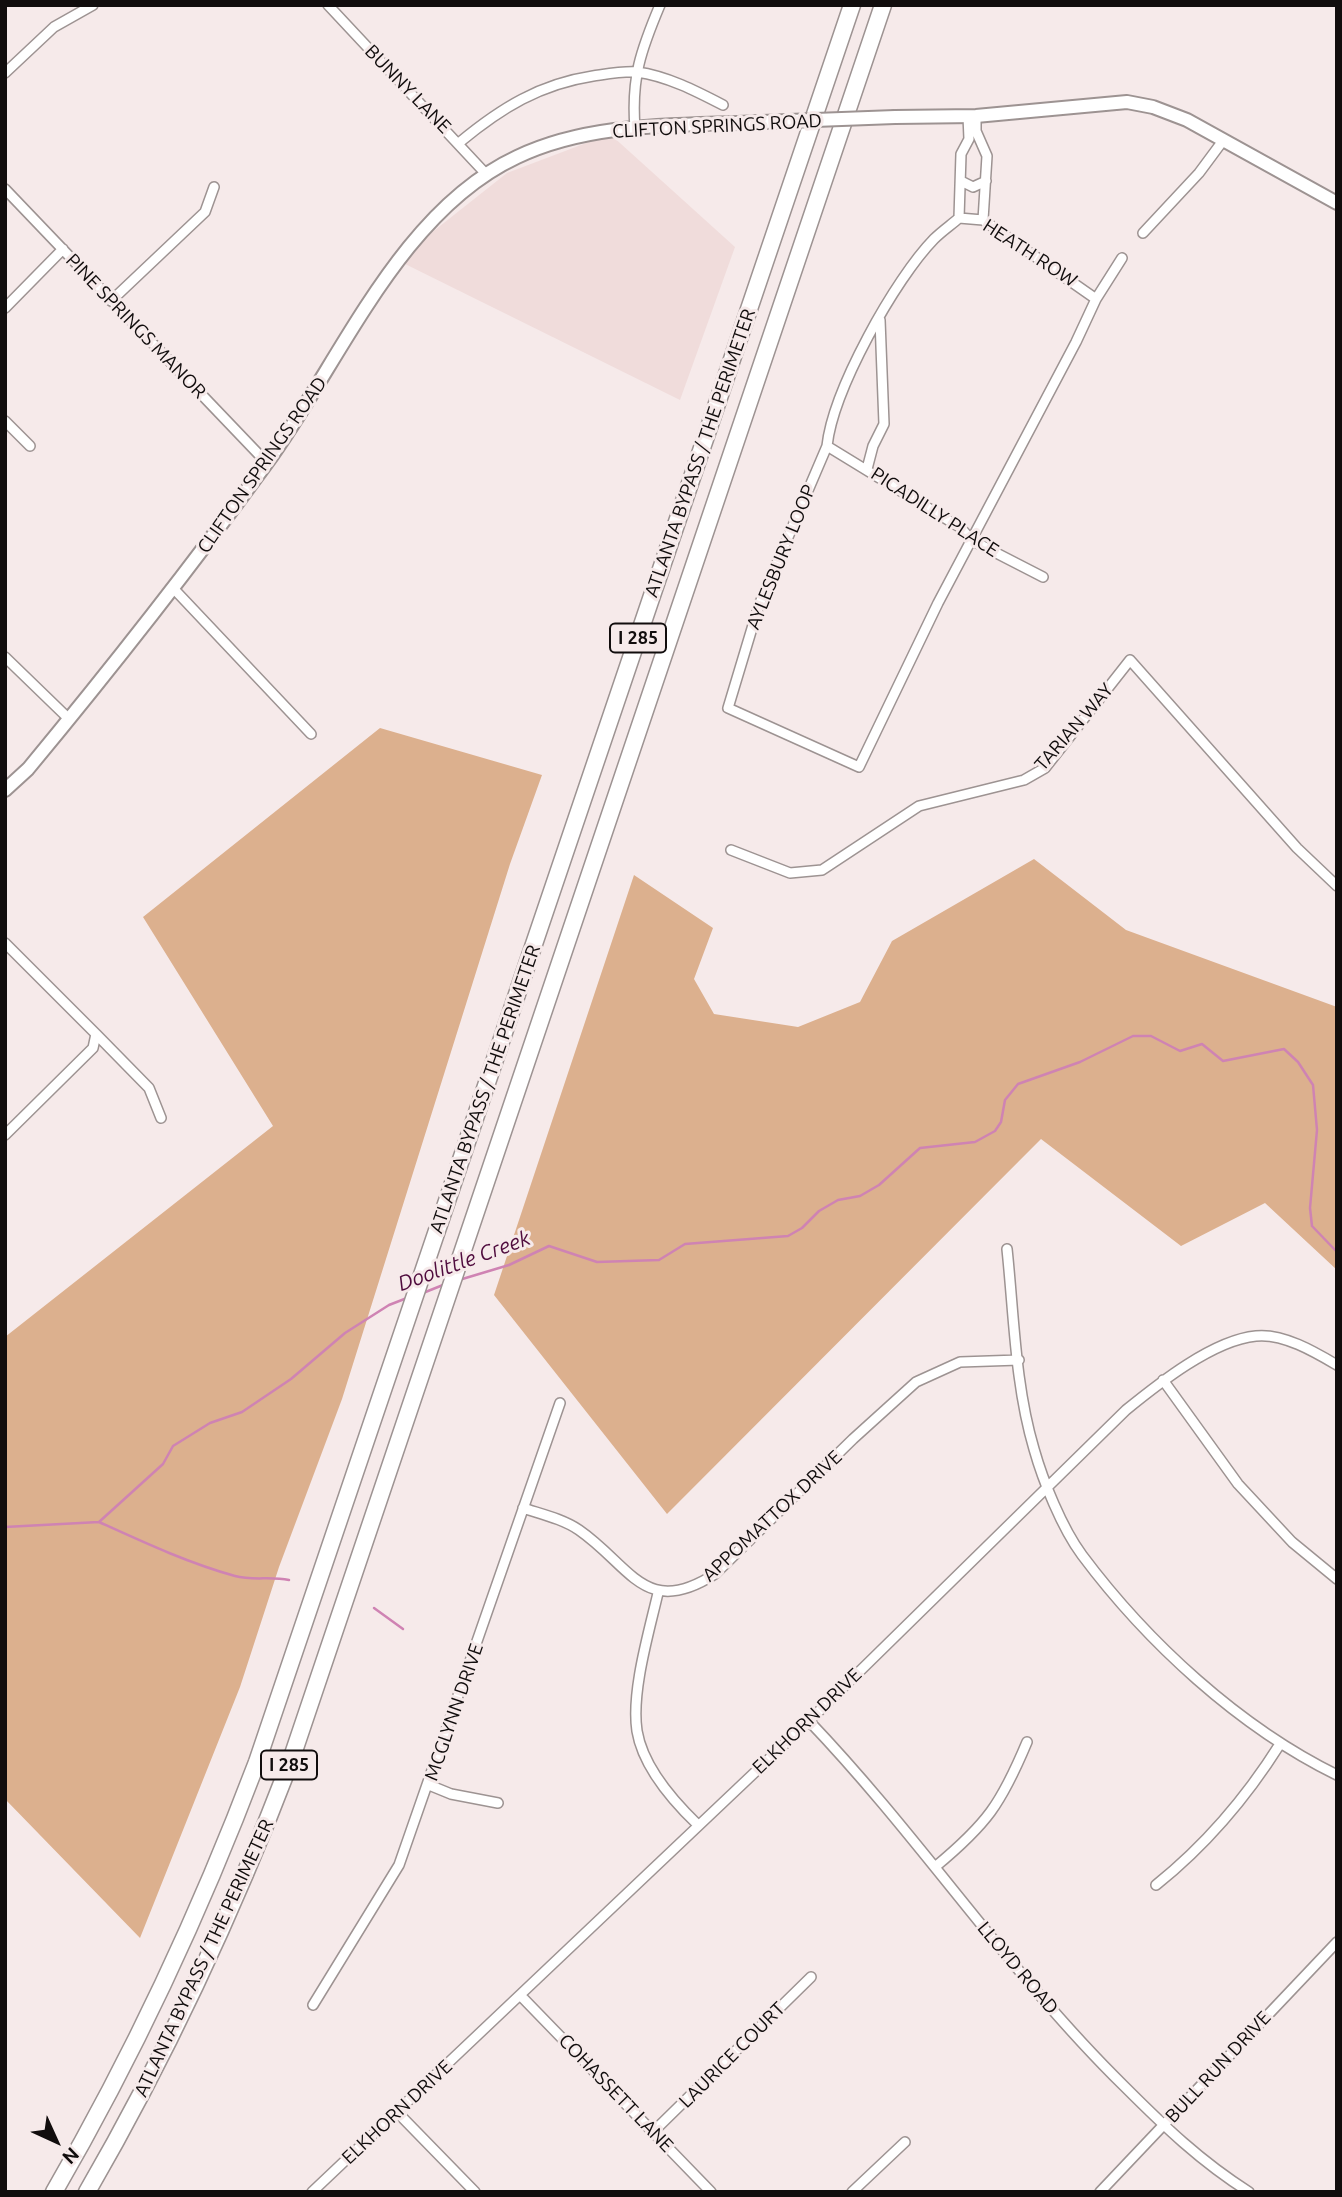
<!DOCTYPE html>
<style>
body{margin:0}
#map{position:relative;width:1342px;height:2197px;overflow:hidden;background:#f6eaea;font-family:Ubuntu,sans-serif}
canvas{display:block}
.frame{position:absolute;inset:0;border:7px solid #110d0d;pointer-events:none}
.north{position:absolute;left:21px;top:2106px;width:70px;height:70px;-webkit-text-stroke:5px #f6eaea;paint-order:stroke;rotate:135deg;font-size:19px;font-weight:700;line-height:28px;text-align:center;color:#110d0d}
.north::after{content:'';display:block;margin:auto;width:24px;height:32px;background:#110d0d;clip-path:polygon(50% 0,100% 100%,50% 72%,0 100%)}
</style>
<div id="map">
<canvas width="1342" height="2197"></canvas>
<div class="frame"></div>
<div class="north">N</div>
</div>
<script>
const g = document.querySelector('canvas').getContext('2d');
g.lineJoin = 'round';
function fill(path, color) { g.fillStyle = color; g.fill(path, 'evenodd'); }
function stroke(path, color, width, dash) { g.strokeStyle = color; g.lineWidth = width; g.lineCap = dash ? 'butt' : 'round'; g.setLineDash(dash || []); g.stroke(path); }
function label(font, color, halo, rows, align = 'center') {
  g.font = font + ' Ubuntu,sans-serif'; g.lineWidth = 6; g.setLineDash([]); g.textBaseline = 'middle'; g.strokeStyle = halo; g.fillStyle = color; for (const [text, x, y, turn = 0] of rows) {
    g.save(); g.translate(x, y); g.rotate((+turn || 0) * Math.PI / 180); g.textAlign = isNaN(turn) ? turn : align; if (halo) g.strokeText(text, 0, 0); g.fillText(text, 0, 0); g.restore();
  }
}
fill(new Path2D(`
 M 610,134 L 735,247 L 680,400 L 397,260 L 507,173 Z`), '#f0dcdb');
fill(new Path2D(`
 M 380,728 L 542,775 L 510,864 L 342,1399 L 279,1567 L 240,1687 L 140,1938 L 5,1799 L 5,1337 L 273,1126 L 143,917 Z
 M 1034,859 L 1126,930 L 1337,1007 L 1337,1270 L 1265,1203 L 1181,1246 L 1041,1139 L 667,1514 L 494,1295 L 634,875 L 713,928 L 694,979 L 714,1014 L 798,1027 L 860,1002 L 892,941 Z`), '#dcb08e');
stroke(new Path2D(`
 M 459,1280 L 509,1265 L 549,1246 L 597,1262 L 659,1260 L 685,1244 L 788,1236 L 802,1228 L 819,1211 L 838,1200 L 860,1196 L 879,1185 L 920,1148 L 975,1142 L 995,1131 L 1001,1122 L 1005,1100 L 1018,1084 L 1080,1062 L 1133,1036 L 1151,1036 L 1180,1051 L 1202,1044 L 1223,1061 L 1284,1049 L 1298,1062 L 1313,1085 L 1317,1130 L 1310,1208 L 1312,1226 L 1337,1252
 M 423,1293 L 443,1285
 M 99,1522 C 143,1542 188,1563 235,1576 C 253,1581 270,1576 289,1580
 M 5,1527 L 99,1522 L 163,1464 L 173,1446 L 210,1423 L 242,1412 L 291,1379 L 345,1333 L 389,1305 L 407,1298
 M 374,1608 L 403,1629`), '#cf83b3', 2.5);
const street = new Path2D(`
 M 328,5 L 486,174
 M 5,73 L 54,27 L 93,5
 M 968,116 L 969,139 L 961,154 L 959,218 C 951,225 942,231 934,239 C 895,279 833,390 827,446 L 759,605 L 728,708 L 859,767 L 938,603 L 1076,342 L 1096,299 L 1122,258
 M 976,116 L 976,131 L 987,156 L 983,220
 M 635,128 C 631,78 641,50 660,5
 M 460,142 C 501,108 540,84 593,76 C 607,74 623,71 637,72 C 667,76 696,91 723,105
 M 961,181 L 973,187 L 986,181
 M 5,189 L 267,463
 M 959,218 L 983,220 L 1096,299
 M 1143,233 L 1199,173 L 1222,142
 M 111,301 L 205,212 L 214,187
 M 5,308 L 63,249
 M 5,421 L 30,446
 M 827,446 L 961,528 L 971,540 L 1043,577
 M 867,469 L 873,446 L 884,424 L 880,320
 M 173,588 L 311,734
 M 5,657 L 69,719
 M 731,850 L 790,873 L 822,870 L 919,806 L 1024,780 L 1045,768 L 1130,660 L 1297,848 L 1337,886
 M 5,943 L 96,1034 L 93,1048 L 5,1135
 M 96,1034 L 149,1088 L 161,1118
 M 1007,1249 C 1014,1315 1015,1385 1034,1449 C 1043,1481 1062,1528 1082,1555 C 1147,1642 1239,1727 1337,1775
 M 1163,1380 L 1238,1484 L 1292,1542 L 1337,1579
 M 523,1508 C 541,1514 563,1519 579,1530 C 631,1566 645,1619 715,1574 L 853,1439 L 916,1382 L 960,1362 L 1019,1360
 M 658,1593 C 649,1632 631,1692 637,1731 C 643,1767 673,1801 698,1825
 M 809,1721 C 920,1837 1009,1973 1124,2086 C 1164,2126 1200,2161 1249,2192
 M 429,1785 L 451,1794 L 498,1803
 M 935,1867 C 987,1824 1001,1804 1027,1742
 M 1156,1885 C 1206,1845 1246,1798 1280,1744
 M 520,1995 L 711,2192
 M 313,2005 L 399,1865 L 560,1403
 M 397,2112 L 475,2192
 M 653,2132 L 811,1977
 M 312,2192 L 809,1721 L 1126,1410 C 1158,1384 1213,1340 1256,1336 C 1283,1333 1315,1352 1337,1365
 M 852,2192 L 905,2142
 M 1100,2192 L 1337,1942`);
const secondary = new Path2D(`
 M 895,117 L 976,116 L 1127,102 L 1153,107 L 1187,120 L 1337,203
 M 5,790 L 28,769 C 110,670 190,568 266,464 C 340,363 399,212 517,157 C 592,121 681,126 762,122`);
const highway = new Path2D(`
 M 54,2192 C 134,2054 201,1910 257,1762 L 852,5
 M 87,2192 C 167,2054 234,1909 291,1760 L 883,5`);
stroke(street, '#9d9392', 12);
stroke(secondary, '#9d9392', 16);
stroke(highway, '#9d9392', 19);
stroke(street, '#fff', 9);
stroke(secondary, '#fff', 12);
stroke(highway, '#fff', 16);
const secondaryBridge = new Path2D(`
 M 762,122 L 895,117`);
stroke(secondaryBridge, '#9d9392', 16, []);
stroke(secondaryBridge, '#fff', 12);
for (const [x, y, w] of [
 [638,638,56],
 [289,1765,56]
]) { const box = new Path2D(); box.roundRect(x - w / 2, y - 14.5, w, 29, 5); g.fillStyle = '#f6eaea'; g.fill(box); stroke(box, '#110d0d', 2); }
label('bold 18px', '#110d0d', null, [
 ["I 285",638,638],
 ["I 285",289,1765]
]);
label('19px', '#110d0d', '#f6eaea', [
 ["BUNNY LANE",408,89,46],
 ["CLIFTON SPRINGS ROAD",717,126,-3],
 ["HEATH ROW",1030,253,33],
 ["PINE SPRINGS MANOR",136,326,46],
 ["ATLANTA BYPASS / THE PERIMETER",700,453,-71],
 ["CLIFTON SPRINGS ROAD",262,465,-55],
 ["PICADILLY PLACE",935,512,33],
 ["AYLESBURY LOOP",781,557,-68],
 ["TARIAN WAY",1074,727,-49],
 ["ATLANTA BYPASS / THE PERIMETER",485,1089,-71],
 ["APPOMATTOX DRIVE",772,1516,-43],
 ["MCGLYNN DRIVE",454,1712,-71],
 ["ELKHORN DRIVE",807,1721,-44],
 ["ATLANTA BYPASS / THE PERIMETER",204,1958,-65],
 ["LLOYD ROAD",1018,1968,50],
 ["LAURICE COURT",732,2055,-45],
 ["BULL RUN DRIVE",1218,2067,-47],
 ["COHASSETT LANE",616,2093,46],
 ["ELKHORN DRIVE",397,2112,-43]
]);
label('italic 21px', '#4f0b3d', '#f6eaea', [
 ["Doolittle Creek",464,1261,-20]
]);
</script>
